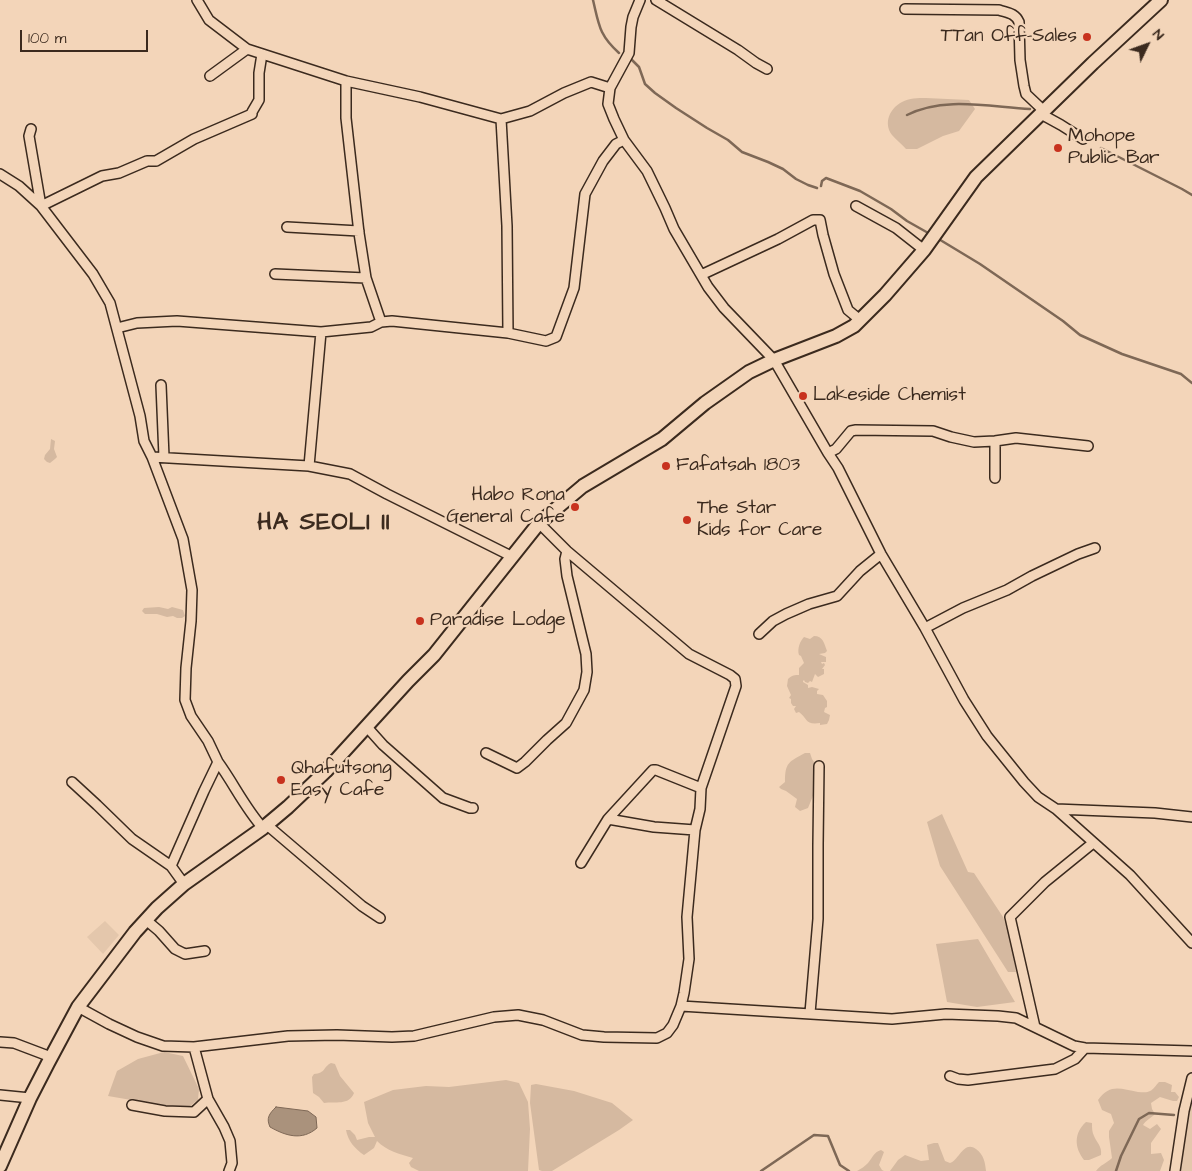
<!DOCTYPE html>
<style>
body{margin:0}
#map{position:relative;width:1192px;height:1171px;overflow:hidden;background:#f3d5b9;font-family:"Architects Daughter",sans-serif}
canvas{display:block}
.north{position:absolute;left:1122px;top:20px;width:50px;height:50px;-webkit-text-stroke:4px #f3d5b9;paint-order:stroke;rotate:48deg;font-size:14px;font-weight:700;line-height:20px;text-align:center;color:#3b2a1e}
.north::after{content:'';display:block;margin:auto;width:18px;height:22px;background:#3b2a1e;clip-path:polygon(50% 0,100% 100%,50% 72%,0 100%)}
.scale{position:absolute;left:20px;top:30px;width:128px;height:22px;box-sizing:border-box;border:2px solid #3b2a1e;border-top:0;padding-left:6px;font-size:15px;line-height:18px;white-space:nowrap;color:#3b2a1e;-webkit-text-stroke:4px #f3d5b9;paint-order:stroke}
</style>
<div id="map">
<canvas width="1192" height="1171"></canvas>
<div class="north">N</div>
<div class="scale">100 m</div>
</div>
<script>
const g = document.querySelector('canvas').getContext('2d');
g.lineJoin = 'round';
function fill(path, color) { g.fillStyle = color; g.fill(path, 'evenodd'); }
function stroke(path, color, width, dash) { g.strokeStyle = color; g.lineWidth = width; g.lineCap = dash ? 'butt' : 'round'; g.setLineDash(dash || []); g.stroke(path); }
function label(font, color, halo, rows, align = 'center') {
  g.font = font + ' "Architects Daughter",sans-serif'; g.lineWidth = 4.5; g.setLineDash([]); g.textBaseline = 'middle'; g.strokeStyle = halo; g.fillStyle = color; for (const [text, x, y, turn = 0] of rows) {
    g.save(); g.translate(x, y); g.rotate((+turn || 0) * Math.PI / 180); g.textAlign = isNaN(turn) ? turn : align; if (halo) g.strokeText(text, 0, 0); g.fillText(text, 0, 0); g.restore();
  }
}
fill(new Path2D(`
 M 105,921 L 119,935 L 103,954 L 87,937 Z
 M 1192,1099 L 1192,1171 L 1177,1171 L 1190,1109 Z`), '#e4c7ac');
fill(new Path2D(`
 M 926,98 L 969,100 L 975,109 L 959,131 L 943,136 L 917,149 L 906,149 C 902,144 896,140 892,135 C 883,123 890,108 902,102 C 909,98 918,98 926,98 Z
 M 51,439 L 55,441 L 54,449 L 57,457 L 55,459 L 50,463 L 47,462 L 44,459 L 45,455 L 50,449 Z
 M 159,607 L 168,609 L 172,607 L 183,610 L 185,616 L 182,618 L 177,618 L 173,616 L 167,617 L 157,614 L 145,614 L 142,611 L 144,608 Z
 M 814,636 C 823,636 824,643 827,651 L 825,653 L 819,654 L 826,657 L 826,662 L 821,662 L 822,664 L 824,663 L 825,665 L 822,669 L 824,669 L 824,674 L 818,677 L 815,674 L 812,682 L 810,681 L 808,683 L 805,682 L 804,680 L 803,681 L 803,682 L 808,685 L 808,688 L 812,687 L 819,689 L 817,691 L 817,694 L 823,695 L 827,701 L 827,707 L 825,708 L 824,712 L 830,715 L 829,720 L 827,724 L 820,725 L 820,723 C 805,725 808,719 799,712 L 796,713 L 794,709 L 796,706 L 793,706 L 791,703 L 791,699 L 789,698 L 791,695 L 787,686 L 788,679 C 792,675 795,675 799,675 L 799,668 L 804,663 L 801,656 L 799,655 C 797,649 800,641 804,637 L 810,639 Z
 M 805,753 L 810,753 L 812,759 L 816,765 L 815,791 L 808,808 L 800,811 L 795,807 L 797,799 L 786,791 L 781,789 L 779,787 L 785,782 C 785,762 789,762 805,753 Z
 M 942,814 L 968,872 L 974,873 L 1003,917 L 1010,936 L 1016,972 L 1008,972 L 940,866 L 927,822 Z
 M 978,939 L 1015,1002 L 977,1007 L 947,1002 L 936,944 Z
 M 164,1052 L 183,1056 L 199,1089 L 198,1100 L 190,1106 L 178,1108 L 108,1096 L 117,1071 L 138,1059 Z
 M 331,1063 L 335,1064 L 340,1076 L 354,1093 C 349,1106 335,1101 324,1103 L 319,1097 L 313,1093 L 312,1077 L 314,1074 C 326,1073 323,1067 331,1063 Z
 M 506,1080 L 519,1083 L 528,1102 L 530,1129 L 528,1171 L 419,1171 L 411,1167 L 409,1163 L 413,1158 C 399,1154 387,1151 377,1141 L 374,1148 L 364,1155 C 355,1149 348,1141 346,1130 L 350,1130 L 355,1135 L 357,1140 L 369,1137 L 375,1137 L 368,1123 L 364,1102 L 393,1090 L 426,1086 L 449,1087 Z
 M 1159,1082 L 1165,1082 L 1172,1085 L 1171,1092 L 1175,1092 L 1179,1097 L 1177,1101 L 1173,1101 L 1160,1097 L 1151,1103 L 1152,1109 L 1155,1114 C 1151,1118 1146,1120 1143,1125 L 1150,1129 L 1157,1124 L 1161,1129 L 1151,1143 L 1151,1154 L 1161,1153 L 1164,1160 L 1160,1171 L 1096,1171 C 1100,1165 1107,1163 1112,1158 L 1109,1137 L 1109,1131 L 1114,1123 L 1111,1114 L 1102,1110 L 1098,1100 C 1110,1083 1121,1089 1138,1092 C 1142,1092 1147,1093 1150,1091 C 1153,1090 1156,1085 1159,1082 Z
 M 536,1084 L 574,1091 L 612,1103 L 633,1120 L 619,1130 L 552,1171 L 542,1171 L 539,1170 L 530,1103 L 531,1085 Z
 M 1086,1122 L 1092,1123 C 1092,1128 1092,1132 1094,1136 C 1097,1143 1102,1146 1101,1155 L 1089,1160 L 1084,1160 C 1074,1147 1074,1133 1086,1122 Z
 M 934,1143 L 938,1143 L 945,1161 L 950,1163 C 959,1160 964,1140 976,1149 C 984,1155 985,1162 986,1171 L 890,1171 L 898,1160 L 905,1155 L 921,1161 L 929,1160 L 927,1145 Z
 M 881,1150 L 884,1152 L 879,1165 L 882,1170 L 884,1171 L 857,1171 C 861,1169 865,1166 868,1163 C 873,1157 874,1152 881,1150 Z`), '#d5b9a0');
const water = new Path2D(`
 M 276,1107 L 308,1111 L 316,1117 L 317,1128 C 302,1141 286,1136 270,1127 C 266,1118 269,1114 276,1107 Z`);
fill(water, '#aa927c');
stroke(water, '#7e6856', 1);
stroke(new Path2D(`
 M 593,0 C 599,25 599,35 619,53
 M 630,58 L 639,67 L 645,84 L 655,93 L 676,108 L 707,128 L 728,140 L 742,152 L 768,162 L 783,169 L 796,179 L 808,185 L 817,188
 M 907,115 C 944,96 990,107 1030,109
 M 1101,148 L 1182,189 L 1192,195
 M 821,186 L 822,181 L 826,178 L 860,191 L 891,209 L 907,221 L 930,234
 M 937,238 L 980,264 L 1063,321 L 1080,335 L 1122,354 L 1181,374 L 1192,383
 M 761,1171 L 814,1135 L 828,1136 L 840,1165 L 849,1171
 M 1116,1171 L 1121,1156 L 1139,1119 L 1149,1113 L 1174,1115`), '#7e6856', 2.5);
const minor = new Path2D(`
 M 197,0 L 209,20 L 247,49 L 346,81 L 420,97 L 501,119 L 530,111 L 564,93 L 591,82 L 610,88
 M 640,0 L 633,17 L 631,27 L 629,53 L 610,88 L 608,104 L 614,119 L 624,140 L 647,171 L 665,208 L 674,229 L 708,287 L 724,308 L 774,360 L 828,453 L 838,468 L 881,554 L 925,628 L 964,700 L 987,736 L 1024,782 L 1038,797 L 1056,809 L 1130,875 L 1192,943
 M 656,0 L 738,50 L 756,63 L 767,69
 M 905,9 L 999,10 C 1008,13 1015,13 1019,22 L 1020,60 L 1024,86 L 1026,94 L 1044,111
 M 210,76 L 247,49
 M 346,81 L 346,118 L 359,233 L 366,278 L 381,322
 M 252,112 L 259,100 L 259,73 L 262,54
 M 1041,114 L 1061,125 L 1083,139
 M 501,119 L 507,226 L 508,333
 M 31,129 L 29,136 L 41,206 L 102,176 L 119,173 L 147,161 L 156,161 L 194,139 L 252,114
 M 0,174 L 19,186 L 41,206 L 93,274 L 110,303 L 140,416 L 144,441 L 152,457 L 183,539 L 192,590 L 191,621 L 186,668 L 185,700 L 191,716 L 208,741 L 218,762 L 204,791 L 171,866 L 184,884
 M 856,206 L 896,228 L 924,250
 M 287,227 L 359,231
 M 275,274 L 366,278
 M 701,275 L 778,239 L 813,220 L 820,220 L 823,235 L 834,274 L 848,310 L 860,320
 M 117,328 L 137,323 L 177,321 L 321,332 L 371,327 L 381,322 L 392,321 L 508,333 L 546,341 L 556,337 L 574,288 L 585,194 L 603,161 L 616,144 L 624,140
 M 161,385 L 164,457
 M 995,441 L 995,478
 M 828,453 L 836,449 L 851,431 L 856,430 L 933,431 L 951,437 L 974,442 L 995,441 L 1016,438 L 1088,446
 M 152,457 L 309,466 L 350,474 L 387,494 L 511,556
 M 309,466 L 321,332
 M 925,628 L 963,608 L 1007,590 L 1032,576 L 1078,554 L 1095,548
 M 759,634 L 773,621 L 786,614 L 809,604 L 837,596 L 860,571 L 881,554
 M 366,726 L 383,745 L 443,798 L 470,808 L 473,808
 M 486,753 L 517,768 L 525,762 L 547,740 L 566,723 L 584,690 L 587,672 L 586,654 L 567,576 L 565,559 L 567,551
 M 218,762 C 234,784 245,808 263,828
 M 72,782 L 97,805 L 132,839 L 171,866
 M 1056,809 L 1155,813 L 1192,817
 M 608,819 L 653,770 L 656,770 L 701,788
 M 267,825 L 362,906 L 380,918
 M 581,863 L 608,819 L 654,827 L 695,830
 M 146,920 L 159,931 L 175,949 L 185,954 L 205,951
 M 681,1006 L 892,1019 L 946,1014 L 998,1016 L 1016,1018 L 1074,1046 L 1085,1048 L 1192,1051
 M 78,1007 L 109,1024 L 137,1037 L 163,1046 L 194,1047 L 288,1036 L 337,1035 L 392,1037 L 414,1036 L 494,1017 L 518,1015 L 543,1020 L 582,1035 L 604,1037 L 657,1038 L 667,1033 L 673,1025 L 681,1006 L 684,993 L 689,959 L 687,917 L 695,830 L 700,809 L 701,788 L 736,686 L 735,679 L 730,675 L 689,654 L 567,551 L 539,523
 M 810,1013 L 818,919 L 818,845 L 819,766
 M 1035,1027 L 1010,917 L 1045,882 L 1093,843
 M 0,1042 L 14,1043 L 51,1057
 M 194,1047 L 208,1099 L 224,1127 L 230,1141 L 232,1163 L 229,1171
 M 950,1076 L 958,1079 L 968,1080 L 1055,1069 L 1075,1059 L 1085,1048
 M 0,1095 L 30,1098
 M 132,1105 L 165,1111 L 194,1112 L 208,1099
 M 1175,1171 L 1184,1111 L 1192,1078`);
const secondary = new Path2D(`
 M 0,1166 L 30,1098 L 48,1063 L 78,1007 L 135,932 L 157,908 L 184,884 L 263,828 L 288,807 L 326,771 L 408,681 L 434,655 L 539,523 L 583,486 L 662,439 L 705,403 L 749,372 L 774,360 L 836,336 L 854,326 L 885,295 L 924,250 L 976,177 L 1093,63 L 1161,0`);
stroke(minor, '#3b2a1e', 12);
stroke(secondary, '#3b2a1e', 16);
stroke(minor, '#f3d5b9', 9);
stroke(secondary, '#f3d5b9', 12);
for (const [x, y, r, color] of [
 [1087,37,5,"#c8321e"],
 [1058,148,5,"#c8321e"],
 [803,396,5,"#c8321e"],
 [666,466,5,"#c8321e"],
 [575,507,5,"#c8321e"],
 [687,520,5,"#c8321e"],
 [420,621,5,"#c8321e"],
 [281,780,5,"#c8321e"]
]) { const dot = new Path2D(); dot.arc(x, y, r, 0, 2 * Math.PI); g.fillStyle = color; g.fill(dot); stroke(dot, '#f3d5b9', 2); }
label('19px', '#3b2a1e', '#f3d5b9', [
 ["TTan Off-Sales",1077,37,"right"],
 ["Mohope",1068,137],
 ["Public Bar",1068,159],
 ["Lakeside Chemist",813,396],
 ["Fafatsah 1803",676,466],
 ["Habo Rona",565,496,"right"],
 ["General Cafe",565,518,"right"],
 ["The Star",697,509],
 ["Kids for Care",697,531],
 ["Paradise Lodge",430,621],
 ["Qhafutsong",291,769],
 ["Easy Cafe",291,791]
], 'left');
g.letterSpacing = '1px';
label('bold 24px', '#3b2a1e', '#f3d5b9', [
 ["HA SEOLI II",324,524]
]);
g.letterSpacing = '0px';
</script>
